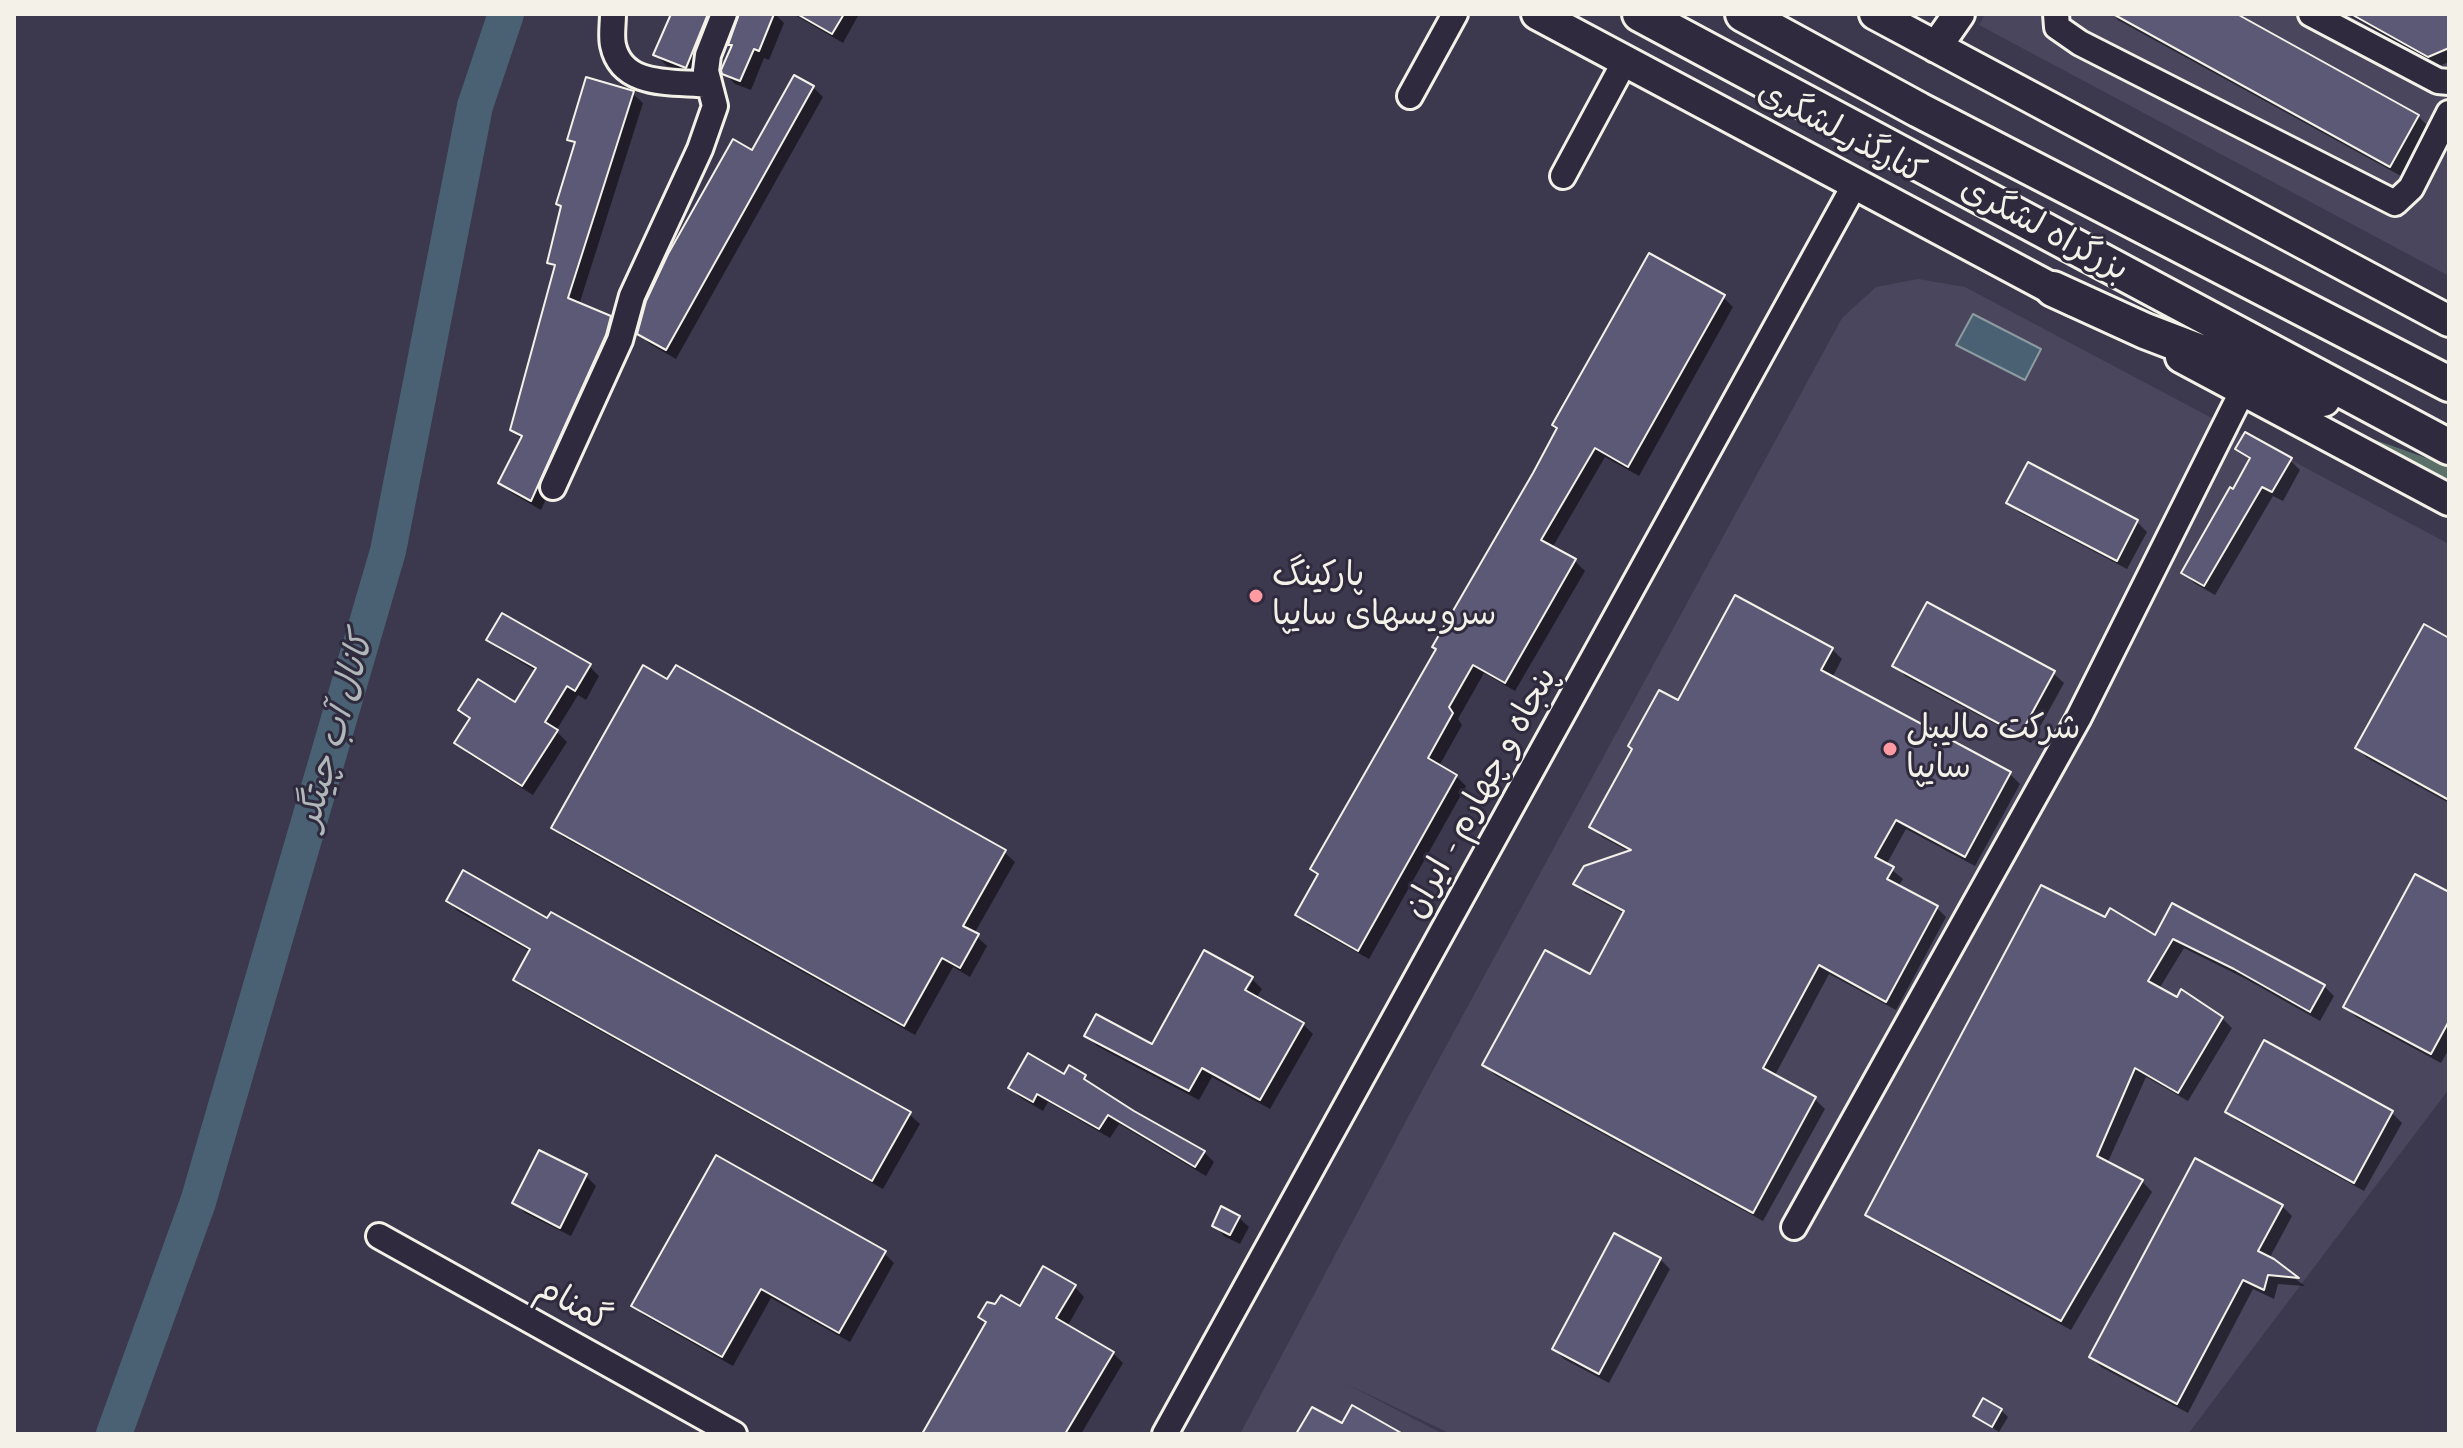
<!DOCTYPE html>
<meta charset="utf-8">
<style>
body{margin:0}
#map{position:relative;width:2463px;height:1448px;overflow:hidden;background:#3c384e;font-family:Caveat,sans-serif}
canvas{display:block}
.frame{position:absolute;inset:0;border:16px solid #f4f1e8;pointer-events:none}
</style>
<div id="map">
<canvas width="2463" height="1448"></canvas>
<div class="frame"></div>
</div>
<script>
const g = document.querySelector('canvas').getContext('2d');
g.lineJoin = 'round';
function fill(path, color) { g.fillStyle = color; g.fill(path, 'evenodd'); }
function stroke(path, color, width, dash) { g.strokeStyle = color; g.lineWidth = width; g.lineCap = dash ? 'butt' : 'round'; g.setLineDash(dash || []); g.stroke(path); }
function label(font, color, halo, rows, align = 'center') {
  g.font = font + ' Caveat,"Playpen Sans Arabic",sans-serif'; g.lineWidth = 6; g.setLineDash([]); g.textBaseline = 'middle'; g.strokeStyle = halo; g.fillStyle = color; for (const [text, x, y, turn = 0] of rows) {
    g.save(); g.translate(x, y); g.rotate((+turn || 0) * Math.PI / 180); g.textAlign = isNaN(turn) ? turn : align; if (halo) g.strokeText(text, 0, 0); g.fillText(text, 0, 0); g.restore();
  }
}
fill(new Path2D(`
 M 1985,14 L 2449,14 L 2449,276 L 1979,25 Z
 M 1918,279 L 1965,287 L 2449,544 L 2449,1089 L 2188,1434 L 1451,1434 L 1345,1383 L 1443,1434 L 1240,1434 L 1432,1072 L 1842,318 L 1876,287 Z`), '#49465d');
fill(new Path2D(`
 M 2333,425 L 2449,466 L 2449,487 Z`), '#5b7069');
const water = new Path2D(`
 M 1973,314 L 2041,349 L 2025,380 L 1956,345 Z`);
fill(water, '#496172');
stroke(water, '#8d9ba1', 2);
fill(new Path2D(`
 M 673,14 L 723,14 L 696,77 L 666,65 L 656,55 Z
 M 740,14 L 775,14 L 784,23 L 769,60 L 764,58 L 751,90 L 735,84 L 724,73 Z
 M 793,14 L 859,14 L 843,43 Z
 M 2113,14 L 2233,14 L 2418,116 L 2428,126 L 2401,176 L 2118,20 Z
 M 2346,14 L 2449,14 L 2449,62 L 2439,66 Z
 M 813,87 L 823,97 L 676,359 L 650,344 L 639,333 L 753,152 Z
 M 632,93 L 643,103 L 579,305 L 610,317 L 620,328 L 615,346 L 541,510 L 510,492 L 500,482 L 522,440 L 512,430 L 556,269 L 550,262 L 563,208 L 558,204 L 576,146 L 569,139 Z
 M 1723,297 L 1733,307 L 1639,476 L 1605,457 L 1552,548 L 1575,561 L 1585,571 L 1515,691 L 1484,673 L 1458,719 L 1462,725 L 1439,766 L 1456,776 L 1466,786 L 1369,959 L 1308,925 L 1298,915 L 1319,876 L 1312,868 L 1534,474 Z
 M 2238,449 L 2290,460 L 2300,470 L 2283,501 L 2273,496 L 2215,595 L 2194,583 L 2183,572 L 2251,461 Z
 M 2009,502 L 2137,522 L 2147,532 L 2127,569 L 2019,512 Z
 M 489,639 L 589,666 L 599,676 L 586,700 L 578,695 L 556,731 L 567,742 L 533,795 L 467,753 L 457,743 L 471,720 L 461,710 L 516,705 L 536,671 L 499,649 Z
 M 2449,640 L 2449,803 L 2367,758 L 2357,748 Z
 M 1832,649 L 1842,659 L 1832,678 L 2010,774 L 2020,784 L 1975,866 L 1906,829 L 1886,865 L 1903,879 L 1898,887 L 1936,907 L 1946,917 L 1896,1010 L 1829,974 L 1774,1077 L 1815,1099 L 1825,1109 L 1763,1221 L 1495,1075 L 1484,1065 L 1591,977 L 1625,914 L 1585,893 L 1575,883 L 1630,852 L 1602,837 L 1592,827 L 1679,703 Z
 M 1895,665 L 2053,673 L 2064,683 L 2031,743 L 1905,676 Z
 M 553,827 L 1004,852 L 1015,862 L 974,934 L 987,946 L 970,977 L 953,967 L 915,1035 L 563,837 Z
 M 2449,895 L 2449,1049 L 2441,1063 L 2356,1017 L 2346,1007 Z
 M 448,901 L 548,921 L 909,1114 L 920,1124 L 883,1189 L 525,989 L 515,979 L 531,952 L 458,911 Z
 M 2172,906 L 2324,986 L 2334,996 L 2320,1021 L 2246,979 L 2184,948 L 2159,989 L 2222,1018 L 2232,1028 L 2188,1101 L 2146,1077 L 2107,1164 L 2142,1181 L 2152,1192 L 2071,1330 L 1878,1224 L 1868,1214 L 2106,920 L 2156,938 Z
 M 1253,980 L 1262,989 L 1256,998 L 1303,1024 L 1313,1034 L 1270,1109 L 1212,1077 L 1199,1100 L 1097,1046 L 1087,1036 L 1152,1047 L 1242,1000 Z
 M 2265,1043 L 2392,1113 L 2402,1123 L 2364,1191 L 2237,1121 L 2227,1111 Z
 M 1085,1077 L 1094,1088 L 1204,1152 L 1214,1162 L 1206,1176 L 1119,1124 L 1110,1138 L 1048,1102 L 1043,1111 L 1021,1098 L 1011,1088 Z
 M 540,1152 L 586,1176 L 596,1186 L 571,1236 L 525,1213 L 515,1203 Z
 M 2282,1206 L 2292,1216 L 2269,1259 L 2305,1286 L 2278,1284 L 2274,1299 L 2253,1289 L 2188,1413 L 2101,1367 L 2091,1357 Z
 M 1238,1217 L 1249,1227 L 1240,1244 L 1224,1236 L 1214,1225 Z
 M 884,1253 L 894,1263 L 850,1342 L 771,1298 L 733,1366 L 643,1315 L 633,1305 Z
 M 1660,1259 L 1670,1269 L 1609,1383 L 1564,1359 L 1554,1349 Z
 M 1074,1286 L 1084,1297 L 1067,1327 L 1113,1353 L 1123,1363 L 1081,1434 L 924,1434 L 1021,1308 Z
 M 2001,1410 L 2008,1417 L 1999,1432 L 1975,1416 Z`), '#0007');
stroke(new Path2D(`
 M 114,1434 L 198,1202 L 388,551 L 475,106 L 506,14`), '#496172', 36);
const building = new Path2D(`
 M 671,14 L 708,14 L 686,68 L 653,55 Z
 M 739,14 L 774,14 L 759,51 L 754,49 L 740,81 L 722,74 L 721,70 L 732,45 L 728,45 Z
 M 797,14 L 844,14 L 832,34 Z
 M 2113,14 L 2237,14 L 2419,115 L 2390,167 Z
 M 2351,14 L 2449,14 L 2449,48 L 2428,57 Z
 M 794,75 L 814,86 L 666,350 L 637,334 L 646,301 L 668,254 L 733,139 L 752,150 Z
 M 586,77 L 634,91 L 568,298 L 611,316 L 606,335 L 531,501 L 498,483 L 522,436 L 510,430 L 555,265 L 547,263 L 561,206 L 556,204 L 575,142 L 567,140 Z
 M 1649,253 L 1725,295 L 1628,467 L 1595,448 L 1541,540 L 1576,559 L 1505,683 L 1473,665 L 1449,707 L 1453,713 L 1428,758 L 1457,775 L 1358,951 L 1295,915 L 1318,874 L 1310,869 L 1436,649 L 1432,647 L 1533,473 L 1557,428 L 1552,425 Z
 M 2245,432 L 2292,458 L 2272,492 L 2262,487 L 2204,586 L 2181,573 L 2230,487 L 2233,489 L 2250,458 L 2235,449 Z
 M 2028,462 L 2138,520 L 2117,561 L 2006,503 Z
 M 1735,595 L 1833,648 L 1821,670 L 2011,772 L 1965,857 L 1896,820 L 1875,857 L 1894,867 L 1887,879 L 1938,906 L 1886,1002 L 1819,965 L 1763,1068 L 1816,1097 L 1753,1213 L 1482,1065 L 1545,950 L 1590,974 L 1624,911 L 1573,884 L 1584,866 L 1631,850 L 1589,827 L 1632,749 L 1628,746 L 1659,690 L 1678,700 Z
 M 1927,602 L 2055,671 L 2020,735 L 1892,666 Z
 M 502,613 L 591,664 L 575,691 L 567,686 L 545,722 L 558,730 L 522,786 L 454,743 L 470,718 L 458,710 L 478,679 L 515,702 L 536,668 L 486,640 Z
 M 2424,624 L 2449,638 L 2449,800 L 2355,748 Z
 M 643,665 L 667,679 L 676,665 L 1006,850 L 963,926 L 979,934 L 960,968 L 942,958 L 904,1026 L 551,828 Z
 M 463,870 L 547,918 L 551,912 L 911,1112 L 872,1181 L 513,980 L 530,949 L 446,901 Z
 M 2415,874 L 2449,892 L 2449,1021 L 2431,1054 L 2343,1007 Z
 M 2041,885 L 2105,917 L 2110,908 L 2155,935 L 2172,903 L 2325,985 L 2310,1012 L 2234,969 L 2173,939 L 2148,981 L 2177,997 L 2181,989 L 2223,1017 L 2178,1093 L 2135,1068 L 2097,1156 L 2143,1180 L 2061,1321 L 1865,1215 Z
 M 1204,950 L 1253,977 L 1245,990 L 1304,1023 L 1260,1100 L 1202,1068 L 1189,1091 L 1084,1036 L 1096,1014 L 1152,1044 Z
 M 2264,1040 L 2393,1111 L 2354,1183 L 2225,1112 Z
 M 1028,1053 L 1064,1074 L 1069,1065 L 1086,1075 L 1084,1079 L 1134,1111 L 1205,1151 L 1195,1167 L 1108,1115 L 1099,1129 L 1037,1094 L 1033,1102 L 1008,1088 Z
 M 539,1150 L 587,1174 L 560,1228 L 512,1203 Z
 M 716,1155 L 886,1251 L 839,1333 L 761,1289 L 722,1357 L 631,1306 Z
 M 2195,1158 L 2283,1205 L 2258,1251 L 2274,1259 L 2299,1278 L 2268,1275 L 2264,1290 L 2243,1280 L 2177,1404 L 2089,1357 Z
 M 1221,1206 L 1240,1216 L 1230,1235 L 1212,1226 Z
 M 1614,1233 L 1661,1258 L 1599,1374 L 1552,1349 Z
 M 1043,1266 L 1076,1285 L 1056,1318 L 1114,1352 L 1065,1434 L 922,1434 L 986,1322 L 978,1317 L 987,1302 L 995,1304 L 1001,1295 L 1020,1306 Z
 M 1983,1398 L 2002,1409 L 1992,1427 L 1973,1416 Z
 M 1352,1405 L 1403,1434 L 1296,1434 L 1312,1407 L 1342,1423 Z`);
fill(building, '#5c5976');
stroke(building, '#f4f1e8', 2);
const minor = new Path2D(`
 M 613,14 C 613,24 611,36 613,45 C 622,89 675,81 709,85
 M 2056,14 L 2057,27 L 2080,43 L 2395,203 L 2411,188 L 2449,113
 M 2311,14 L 2438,81 L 2449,82
 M 1410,96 L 1455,14
 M 1563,176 L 1625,61
 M 553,487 L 620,340 L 632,296 L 700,149 L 715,106 L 706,71 L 708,55 L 724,14
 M 1794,1227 L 2078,719 L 2243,390
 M 379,1236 L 734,1434
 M 1165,1434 L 1855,184`);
const major = new Path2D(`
 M 1537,14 L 2075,301
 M 1875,14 L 2449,321
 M 1936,47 L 1959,14
 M 2181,357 L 2449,500`);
const highway = new Path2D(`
 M 1640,14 L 2449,447
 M 1743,14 L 1919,110 L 2449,384
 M 2053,289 L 2145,331 L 2323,399`);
stroke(minor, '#f4f1e8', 30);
stroke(major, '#f4f1e8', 36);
stroke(highway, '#f4f1e8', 40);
stroke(minor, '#2f2a3d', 24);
stroke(major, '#2f2a3d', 30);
stroke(highway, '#2f2a3d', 34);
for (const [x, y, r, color] of [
 [1256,596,8,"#ff9aa2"],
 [1890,749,8,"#ff9aa2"]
]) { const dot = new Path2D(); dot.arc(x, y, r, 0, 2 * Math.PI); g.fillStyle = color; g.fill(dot); stroke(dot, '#2f2a3d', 3); }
label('34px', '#f4f1e8', '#2f2a3d', [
 ["کنارگذر لشگری",1841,133,28],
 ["بزرگراه لشگری",2044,230,28],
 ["پنجاه و چهارم - ایران",1481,793,-61],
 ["گمنام",573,1305,29]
]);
label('34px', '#f4f1e8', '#2f2a3d', [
 ["پارکینگ",1272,576],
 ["سرویسهای سایپا",1272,615],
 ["شرکت مالیبل",1906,729],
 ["سایپا",1906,768]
], 'left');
label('italic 36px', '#b0b7b9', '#2f2a3d', [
 ["کانال آب چیتگر",336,731,-74]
]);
</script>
